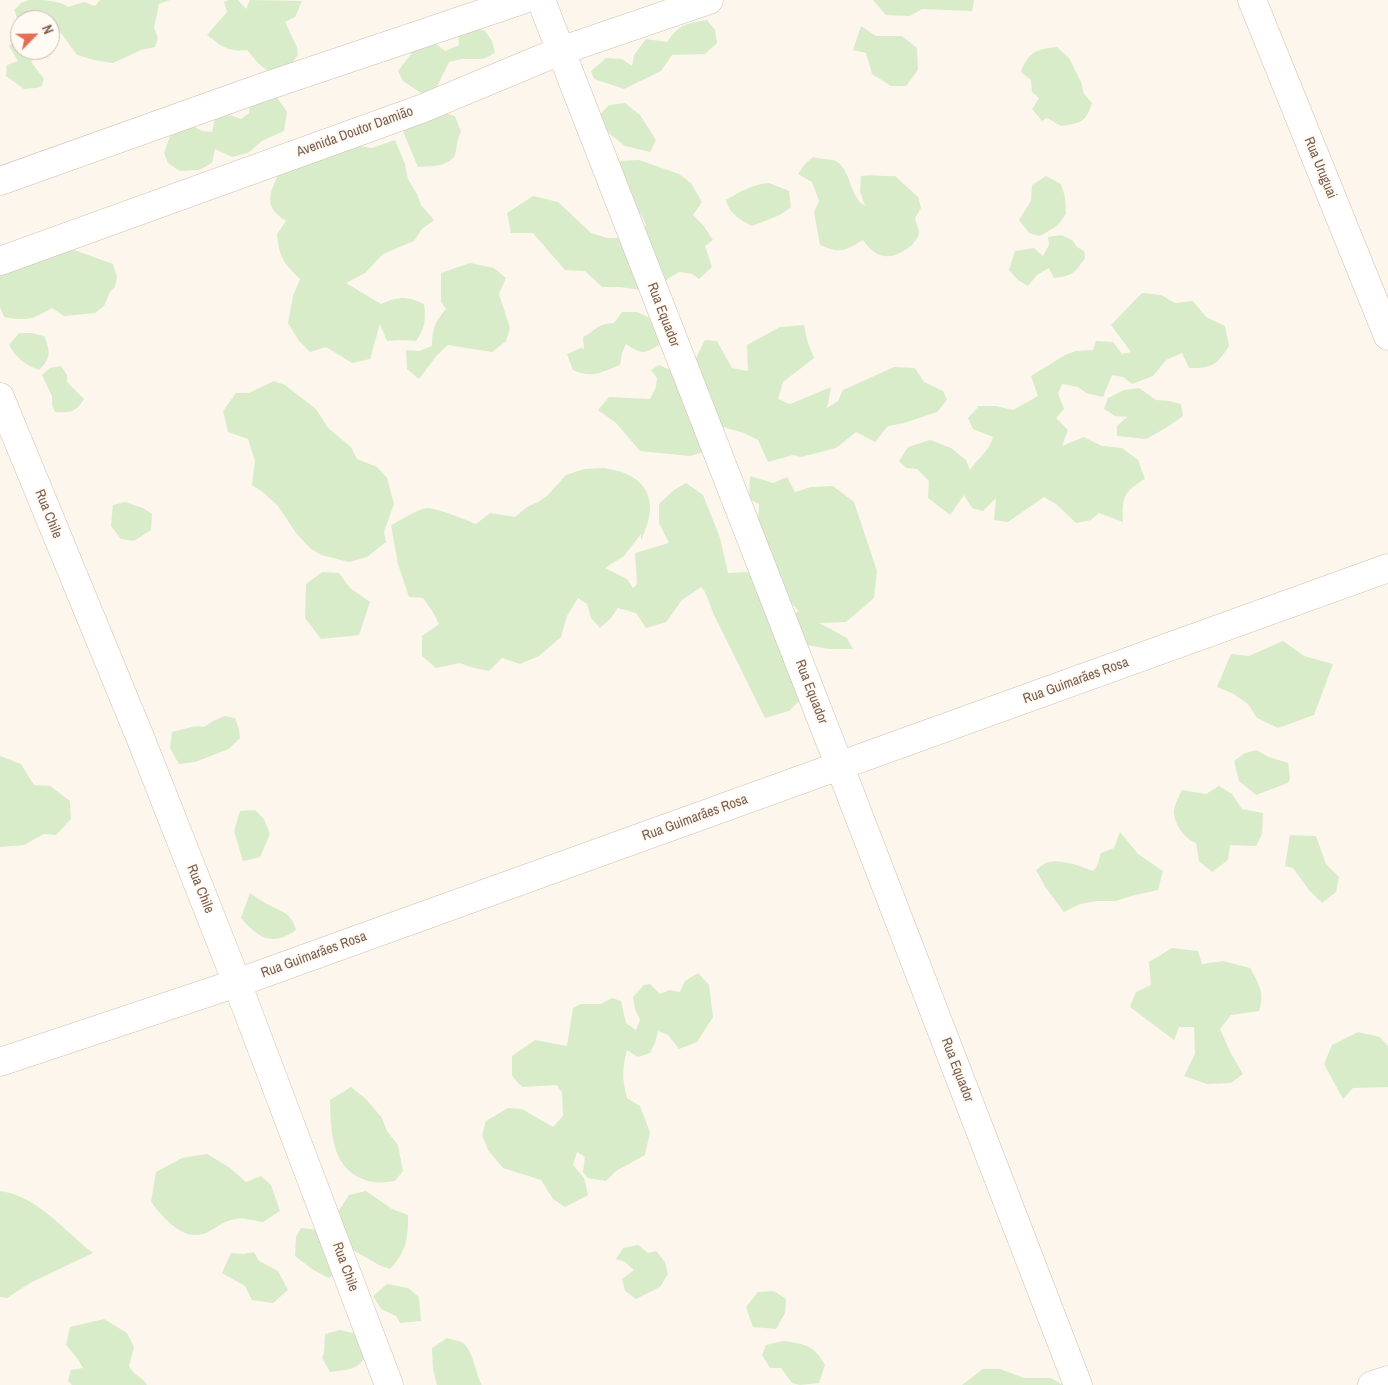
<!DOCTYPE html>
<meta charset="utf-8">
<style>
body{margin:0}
#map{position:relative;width:1388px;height:1385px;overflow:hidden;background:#fdf6ec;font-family:"Archivo Narrow",sans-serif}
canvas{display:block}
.north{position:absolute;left:10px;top:10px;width:50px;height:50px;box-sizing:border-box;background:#fffaf3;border:1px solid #cabbb1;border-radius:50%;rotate:67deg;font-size:14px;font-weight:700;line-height:20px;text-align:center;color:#7a5c4d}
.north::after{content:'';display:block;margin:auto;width:18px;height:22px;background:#e76f51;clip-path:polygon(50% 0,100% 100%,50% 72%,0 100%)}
</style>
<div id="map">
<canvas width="1388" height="1385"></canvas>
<div class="north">N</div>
</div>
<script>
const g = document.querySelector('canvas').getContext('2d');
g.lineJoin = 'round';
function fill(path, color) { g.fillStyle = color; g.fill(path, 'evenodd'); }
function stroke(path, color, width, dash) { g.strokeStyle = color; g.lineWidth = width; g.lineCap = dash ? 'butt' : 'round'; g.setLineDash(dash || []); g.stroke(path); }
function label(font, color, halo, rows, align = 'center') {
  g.font = font + ' "Archivo Narrow",sans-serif'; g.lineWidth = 4; g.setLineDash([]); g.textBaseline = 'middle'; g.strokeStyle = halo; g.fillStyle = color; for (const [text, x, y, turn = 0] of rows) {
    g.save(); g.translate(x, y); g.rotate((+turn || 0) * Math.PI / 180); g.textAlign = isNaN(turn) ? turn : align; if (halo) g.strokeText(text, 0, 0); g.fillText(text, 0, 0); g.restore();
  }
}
fill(new Path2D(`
 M 29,0 C 42,0 60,0 68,7 L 84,2 L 95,6 L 100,0 L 170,0 L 159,4 L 154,28 L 158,38 L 155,47 L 141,50 L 113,63 L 94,60 L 77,55 L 56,26 L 50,28 L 50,20 L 20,20 L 20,25 L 14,10 L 21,3 Z
 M 229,0 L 238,0 L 246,9 L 250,0 L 302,1 L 295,17 L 285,22 L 297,47 L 298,55 L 290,66 L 271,74 L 258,63 L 247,50 C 228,52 222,47 207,35 L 227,12 L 224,2 Z
 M 873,0 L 974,0 L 972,11 L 922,9 L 910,16 L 886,15 Z
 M 707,20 L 715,30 L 717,43 L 705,54 L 672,55 L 661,71 L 624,89 L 594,79 L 591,71 L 606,58 L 622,59 L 632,66 L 634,55 L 646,39 L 667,42 C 680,24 685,24 707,20 Z
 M 471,26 L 485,31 L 492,41 L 495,53 L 483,59 L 462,59 L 449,62 L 436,89 L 421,93 L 403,81 L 398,71 L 417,46 L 435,43 L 445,51 L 459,45 L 458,32 Z
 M 861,26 L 876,36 L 902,36 L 917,48 L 918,70 L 906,86 L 891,86 L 872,74 L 866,53 L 853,50 Z
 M 20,31 L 20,50 L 29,50 L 32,63 L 44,79 L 42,86 L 36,88 L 24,89 L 6,76 L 7,65 L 18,61 L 9,46 L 16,41 Z
 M 1057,47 L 1069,58 L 1081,82 L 1084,94 L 1092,103 C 1086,123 1080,123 1061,126 L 1047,118 L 1042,121 L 1032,109 L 1039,98 L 1032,92 L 1031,80 L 1021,72 C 1028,52 1037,49 1057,47 Z
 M 276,96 L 287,112 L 284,131 L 262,141 L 248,153 L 232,157 L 215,149 L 212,163 L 199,170 L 180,171 L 168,163 L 164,153 L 170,136 L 193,126 L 202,131 L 212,132 L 215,118 L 230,115 L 241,119 L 249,113 L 250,103 Z
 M 625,103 L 640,115 L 656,140 L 650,152 L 625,146 L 611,135 L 596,119 L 609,105 Z
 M 444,113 L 455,116 L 461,132 C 457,139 457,144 456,151 C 454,167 431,166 418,167 L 402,129 Z
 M 395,140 L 405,164 L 408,179 L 417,194 L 421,205 L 434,220 L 422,229 L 414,241 L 383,254 L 365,273 L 346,283 L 381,304 C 400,296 406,296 424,304 C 426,318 425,329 416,341 L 403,340 L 387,341 L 380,324 L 370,359 L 352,363 L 326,347 L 310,352 L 299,341 L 288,323 L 293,296 L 300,279 C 283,263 279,256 277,234 L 286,221 C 263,206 269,195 279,173 L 359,146 L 372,148 Z
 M 813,157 C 818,159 832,159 836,161 C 852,171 849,197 865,206 L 860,191 L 861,176 C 873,174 883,177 895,176 L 918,197 L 921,208 L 915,218 C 916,223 919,229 919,233 C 917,245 897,258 885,256 C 876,256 868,247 863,240 C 844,251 841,254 820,245 L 814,212 L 819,201 L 812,182 L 798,174 L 805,164 Z
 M 639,160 L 679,174 L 691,183 L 702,202 L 693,215 L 703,225 L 713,240 L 705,246 L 712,267 L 699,279 L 692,274 L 679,272 L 649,291 L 620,287 L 602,287 L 585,271 L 565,270 L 533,233 L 511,233 L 507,213 L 533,196 L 558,202 L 591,233 L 607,238 L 626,238 L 638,234 L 646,225 L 642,216 L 610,177 L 619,161 Z
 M 1046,176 L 1061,184 L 1065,197 L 1066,214 L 1057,226 L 1040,236 L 1029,233 L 1019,220 L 1031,201 L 1032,185 Z
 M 769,183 L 789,191 L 791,207 L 780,215 L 752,226 C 741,220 729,214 726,200 C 740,192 752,184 769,183 Z
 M 1061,235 L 1072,240 L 1077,247 L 1084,251 L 1085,258 C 1075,273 1072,276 1054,278 L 1049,268 L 1037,275 L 1028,286 L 1018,280 L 1009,270 L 1015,251 L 1034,248 L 1043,256 L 1049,245 L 1048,237 Z
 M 59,247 L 74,250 L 113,264 L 117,277 L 115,287 L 110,292 L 104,306 L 95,313 L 64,316 L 52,308 C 32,320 27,321 4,317 L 0,307 L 0,266 Z
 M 470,263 L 494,268 L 506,278 L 499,294 L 510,328 L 506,341 L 492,352 L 448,345 L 437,355 L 419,379 L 407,369 L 406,350 L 419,351 L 432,346 C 432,329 435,322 446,309 L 441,302 L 441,273 Z
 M 1142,293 L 1161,295 L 1175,303 L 1193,301 L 1206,317 L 1225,326 L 1229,346 C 1216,366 1212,368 1189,368 L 1182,353 L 1166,360 L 1153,376 L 1132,384 L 1123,377 L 1112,375 L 1103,397 L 1086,393 L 1078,387 L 1062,384 L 1058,393 L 1064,409 L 1056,418 L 1068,430 L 1062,446 L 1084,437 L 1102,446 L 1122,448 L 1138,460 L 1145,479 C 1123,492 1122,497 1123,522 L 1099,513 L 1091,520 L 1076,523 L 1056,504 L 1044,497 L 1008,522 L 994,520 L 996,498 L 983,511 L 972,508 L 964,495 L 950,515 L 928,498 L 929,481 L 917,469 L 906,468 L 899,461 L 908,447 L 930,440 L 951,448 L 966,460 L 970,470 C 978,458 990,450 993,437 L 973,429 L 968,418 L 979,406 L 996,406 L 1013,410 L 1038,396 L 1031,376 L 1065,355 L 1076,351 L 1093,350 L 1096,341 L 1113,342 L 1122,354 L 1131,352 L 1111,325 Z
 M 622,312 L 637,312 L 650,318 L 660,344 C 644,355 641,354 626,344 L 622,353 L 620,365 C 601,372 593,379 573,370 L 567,354 L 581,348 L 584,349 L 583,337 C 597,330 596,324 614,323 Z
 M 804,325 L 807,340 L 814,358 L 783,382 L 778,399 L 790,404 L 831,387 L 827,408 L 838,401 L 843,390 L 894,367 L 915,368 L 924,382 L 943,391 L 947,400 L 937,412 L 904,423 L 888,426 L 875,442 L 856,432 L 836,448 L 801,457 L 793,455 L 768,462 L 758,440 L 744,433 L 720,426 L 710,450 L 690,456 L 640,451 L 616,423 L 598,410 L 609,397 L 650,399 L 656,387 L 657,378 L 651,370 L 659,365 L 677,373 L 693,364 L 705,340 L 717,341 L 732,368 L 748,371 L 747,345 L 780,327 Z
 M 19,333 L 32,333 L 44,336 C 50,350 52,358 39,370 C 25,365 16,358 9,345 Z
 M 61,366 L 67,375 L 67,382 L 84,399 C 76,412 70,413 55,412 L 52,405 L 52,396 L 42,375 L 50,368 Z
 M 274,381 L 285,385 L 316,409 L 328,428 L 351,447 L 357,459 L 377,467 L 387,478 L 394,504 L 384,532 L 386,542 L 367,557 L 349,562 L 321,555 L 310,548 L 296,533 L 278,506 L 264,493 L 252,485 L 255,461 L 248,439 L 228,432 L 223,411 L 236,393 L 249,393 Z
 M 1139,388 L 1156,400 L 1169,401 L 1181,404 L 1183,416 L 1166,428 L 1146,439 L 1117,436 L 1117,426 L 1127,417 L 1115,416 L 1104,409 L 1108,398 L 1124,390 Z
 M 605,468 C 612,470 621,471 627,474 C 657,489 653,515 641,540 L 641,534 L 624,556 L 605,568 L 627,579 L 633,588 L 637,584 L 635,553 L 669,543 L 659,523 L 659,504 L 674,490 L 686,483 L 703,495 L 720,538 L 728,573 L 749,572 L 761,562 L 754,546 L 758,520 L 759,504 L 749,499 L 750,476 L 773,483 L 787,477 L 795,492 L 811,487 L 833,486 L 854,502 L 877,571 L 874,598 L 846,622 L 819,623 L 847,638 L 853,649 L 829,649 L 786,641 L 787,618 L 799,611 L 769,579 L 789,674 L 799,701 L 789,711 L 765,718 L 714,615 L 705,592 L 701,587 L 682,600 L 666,622 L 646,628 L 636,613 L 618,608 L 610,619 L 600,628 L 591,618 L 587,604 L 578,598 L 567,616 L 561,637 L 539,656 L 520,664 L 502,658 L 489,671 L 470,667 L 460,663 L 436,668 L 422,656 L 422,636 L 439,624 L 433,612 L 423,598 L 409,597 L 398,564 L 391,525 C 400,521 417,509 427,508 C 437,508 466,520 476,524 L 490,513 L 515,517 L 527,507 L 538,502 L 547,496 L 566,475 L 584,469 Z
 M 125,502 L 143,508 L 152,514 L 151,530 L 134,541 L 121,539 L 111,526 L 113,505 Z
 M 322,572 L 339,573 L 350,588 L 370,602 L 359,635 L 321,639 L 305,618 L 306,584 Z
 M 1283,641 L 1304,656 L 1333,664 L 1314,715 L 1278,728 L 1257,718 L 1248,704 L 1232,693 L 1217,687 L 1231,654 L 1249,656 Z
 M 225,716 L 235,718 L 239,729 L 240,738 L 229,749 L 195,762 L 179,764 L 170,748 L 172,732 C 182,730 195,724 204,727 L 213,721 Z
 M 1256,750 L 1269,757 L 1288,763 L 1290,778 L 1288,783 L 1256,795 L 1239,781 L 1234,761 L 1245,753 Z
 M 0,756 L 21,764 L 34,785 L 50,786 L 70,801 L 71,819 L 56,835 L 44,834 L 24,845 L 0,847 Z
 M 1219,786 L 1232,794 L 1242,809 L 1263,813 L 1262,834 L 1256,846 L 1230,845 L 1228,860 L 1212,872 L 1199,861 L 1196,843 C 1184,839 1173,822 1174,810 C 1175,804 1179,796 1182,790 L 1206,794 Z
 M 255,810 L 264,819 L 270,834 L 260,857 L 243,861 L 234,831 L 240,811 Z
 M 1120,832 L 1138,854 L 1163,871 L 1158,890 L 1131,896 L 1116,901 L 1097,901 L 1080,904 L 1064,912 L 1046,888 L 1036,870 C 1039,868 1043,864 1046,863 C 1060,858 1080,866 1093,871 L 1097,866 L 1101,853 L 1114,848 Z
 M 1290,835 L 1316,836 L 1326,864 L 1339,877 L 1336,892 L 1322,903 L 1309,890 L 1293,868 L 1285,866 Z
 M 250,893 C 256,897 261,901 267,904 C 282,912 291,912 296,930 C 273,947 258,938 241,918 Z
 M 1172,948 L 1198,951 L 1202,964 L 1223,961 L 1250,968 C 1259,984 1265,993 1259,1011 L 1231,1015 L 1220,1029 L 1230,1052 L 1243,1074 L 1231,1083 L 1207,1084 L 1184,1076 L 1195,1054 L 1194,1027 L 1179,1027 L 1174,1040 L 1130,1007 L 1136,992 L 1151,985 L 1149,962 Z
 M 698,973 L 709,985 L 713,1017 L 697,1042 L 679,1049 L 668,1035 L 658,1031 L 655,1043 L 650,1053 L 638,1057 L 627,1050 C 622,1069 622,1079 627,1098 L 640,1106 L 650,1132 L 645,1155 L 616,1171 L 606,1181 L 588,1178 L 583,1172 L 585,1157 L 577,1152 L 573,1165 L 584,1178 L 588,1195 L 565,1207 L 553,1199 L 541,1180 L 503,1168 L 488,1150 L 482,1135 L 486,1121 L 508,1108 L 522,1109 L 553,1127 L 563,1116 L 562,1093 L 557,1085 L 522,1087 L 512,1076 L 512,1056 L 535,1040 L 567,1046 L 573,1008 L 581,1004 L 601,1004 L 612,998 L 621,1001 L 626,1023 L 636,1030 L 640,1020 L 635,1009 L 633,997 L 644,985 L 650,984 L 660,994 L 670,990 L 680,992 L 685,981 Z
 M 1358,1032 L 1380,1037 L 1388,1046 L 1388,1087 L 1353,1088 L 1343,1099 L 1324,1064 L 1332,1045 Z
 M 351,1087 L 366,1099 L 382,1118 L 387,1131 L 398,1145 L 403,1171 L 395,1181 C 388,1182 379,1183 372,1182 C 331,1172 331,1134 330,1100 Z
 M 207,1154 L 230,1168 L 246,1182 L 261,1176 L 271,1185 L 280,1211 L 263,1222 C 255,1221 244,1217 236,1219 C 226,1220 217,1227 208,1232 C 184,1244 164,1218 151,1202 L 156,1172 L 182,1158 Z
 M 0,1191 C 38,1196 64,1231 93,1253 L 30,1283 L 7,1298 L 0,1297 Z
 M 366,1191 L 392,1209 L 408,1215 C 408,1238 407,1251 390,1269 L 379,1265 L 344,1245 L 338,1273 L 328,1278 L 312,1269 L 295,1256 L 296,1237 L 301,1228 L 320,1230 L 336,1215 L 349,1195 Z
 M 638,1245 L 648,1253 L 656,1251 L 665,1262 L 668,1274 L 660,1287 L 636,1299 L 625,1291 L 622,1279 L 634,1270 L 625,1262 L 616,1259 L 623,1248 Z
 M 254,1252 L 259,1261 L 278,1271 L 288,1290 L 273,1303 L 252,1300 L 245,1286 L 222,1273 L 231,1253 L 244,1254 Z
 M 387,1284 L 408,1288 L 419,1297 L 421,1321 L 400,1323 L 396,1316 L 381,1309 L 373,1296 Z
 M 774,1291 L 786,1299 L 785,1313 L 776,1329 L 753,1327 L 746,1307 L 758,1292 Z
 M 104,1319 L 127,1333 L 134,1347 L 129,1366 C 134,1376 142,1376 147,1385 L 72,1385 L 68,1381 L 71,1370 L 83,1368 L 77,1358 L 66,1345 L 70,1327 Z
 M 340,1330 L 357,1334 L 368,1353 C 357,1371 350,1369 330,1372 L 322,1358 L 324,1353 L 325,1334 Z
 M 447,1338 C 452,1340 459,1340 463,1343 C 474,1352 475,1373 482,1385 L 437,1385 L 433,1369 L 432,1348 Z
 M 783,1341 C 805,1344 814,1345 825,1365 L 819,1383 L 800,1385 L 792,1383 L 781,1368 L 770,1368 L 762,1355 L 766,1345 Z
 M 983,1369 L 1000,1369 L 1024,1378 L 1051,1378 L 1063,1385 L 962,1385 Z`), '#d8ecc9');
const minor = new Path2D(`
 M 541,0 L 840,767 L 1078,1385
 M 1252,0 L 1388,336
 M 0,181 L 258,89 L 522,0
 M 0,261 L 421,109 L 560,51 L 709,0
 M 0,397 L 140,737 L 237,983 L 389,1385
 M 0,1062 L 237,983 L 1388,568
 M 1372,1385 L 1388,1380`);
stroke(minor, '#d1beb0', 29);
stroke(minor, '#fff', 28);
label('14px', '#7a5c4d', '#fffaf3', [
 ["Avenida Doutor Damião",355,132,-20],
 ["Rua Uruguai",1320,168,68],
 ["Rua Equador",663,315,69],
 ["Rua Chile",48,514,68],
 ["Rua Guimarães Rosa",1076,681,-20],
 ["Rua Equador",811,692,69],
 ["Rua Guimarães Rosa",695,818,-20],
 ["Rua Chile",200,889,68],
 ["Rua Guimarães Rosa",314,955,-20],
 ["Rua Equador",957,1070,69],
 ["Rua Chile",345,1267,70]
]);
</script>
